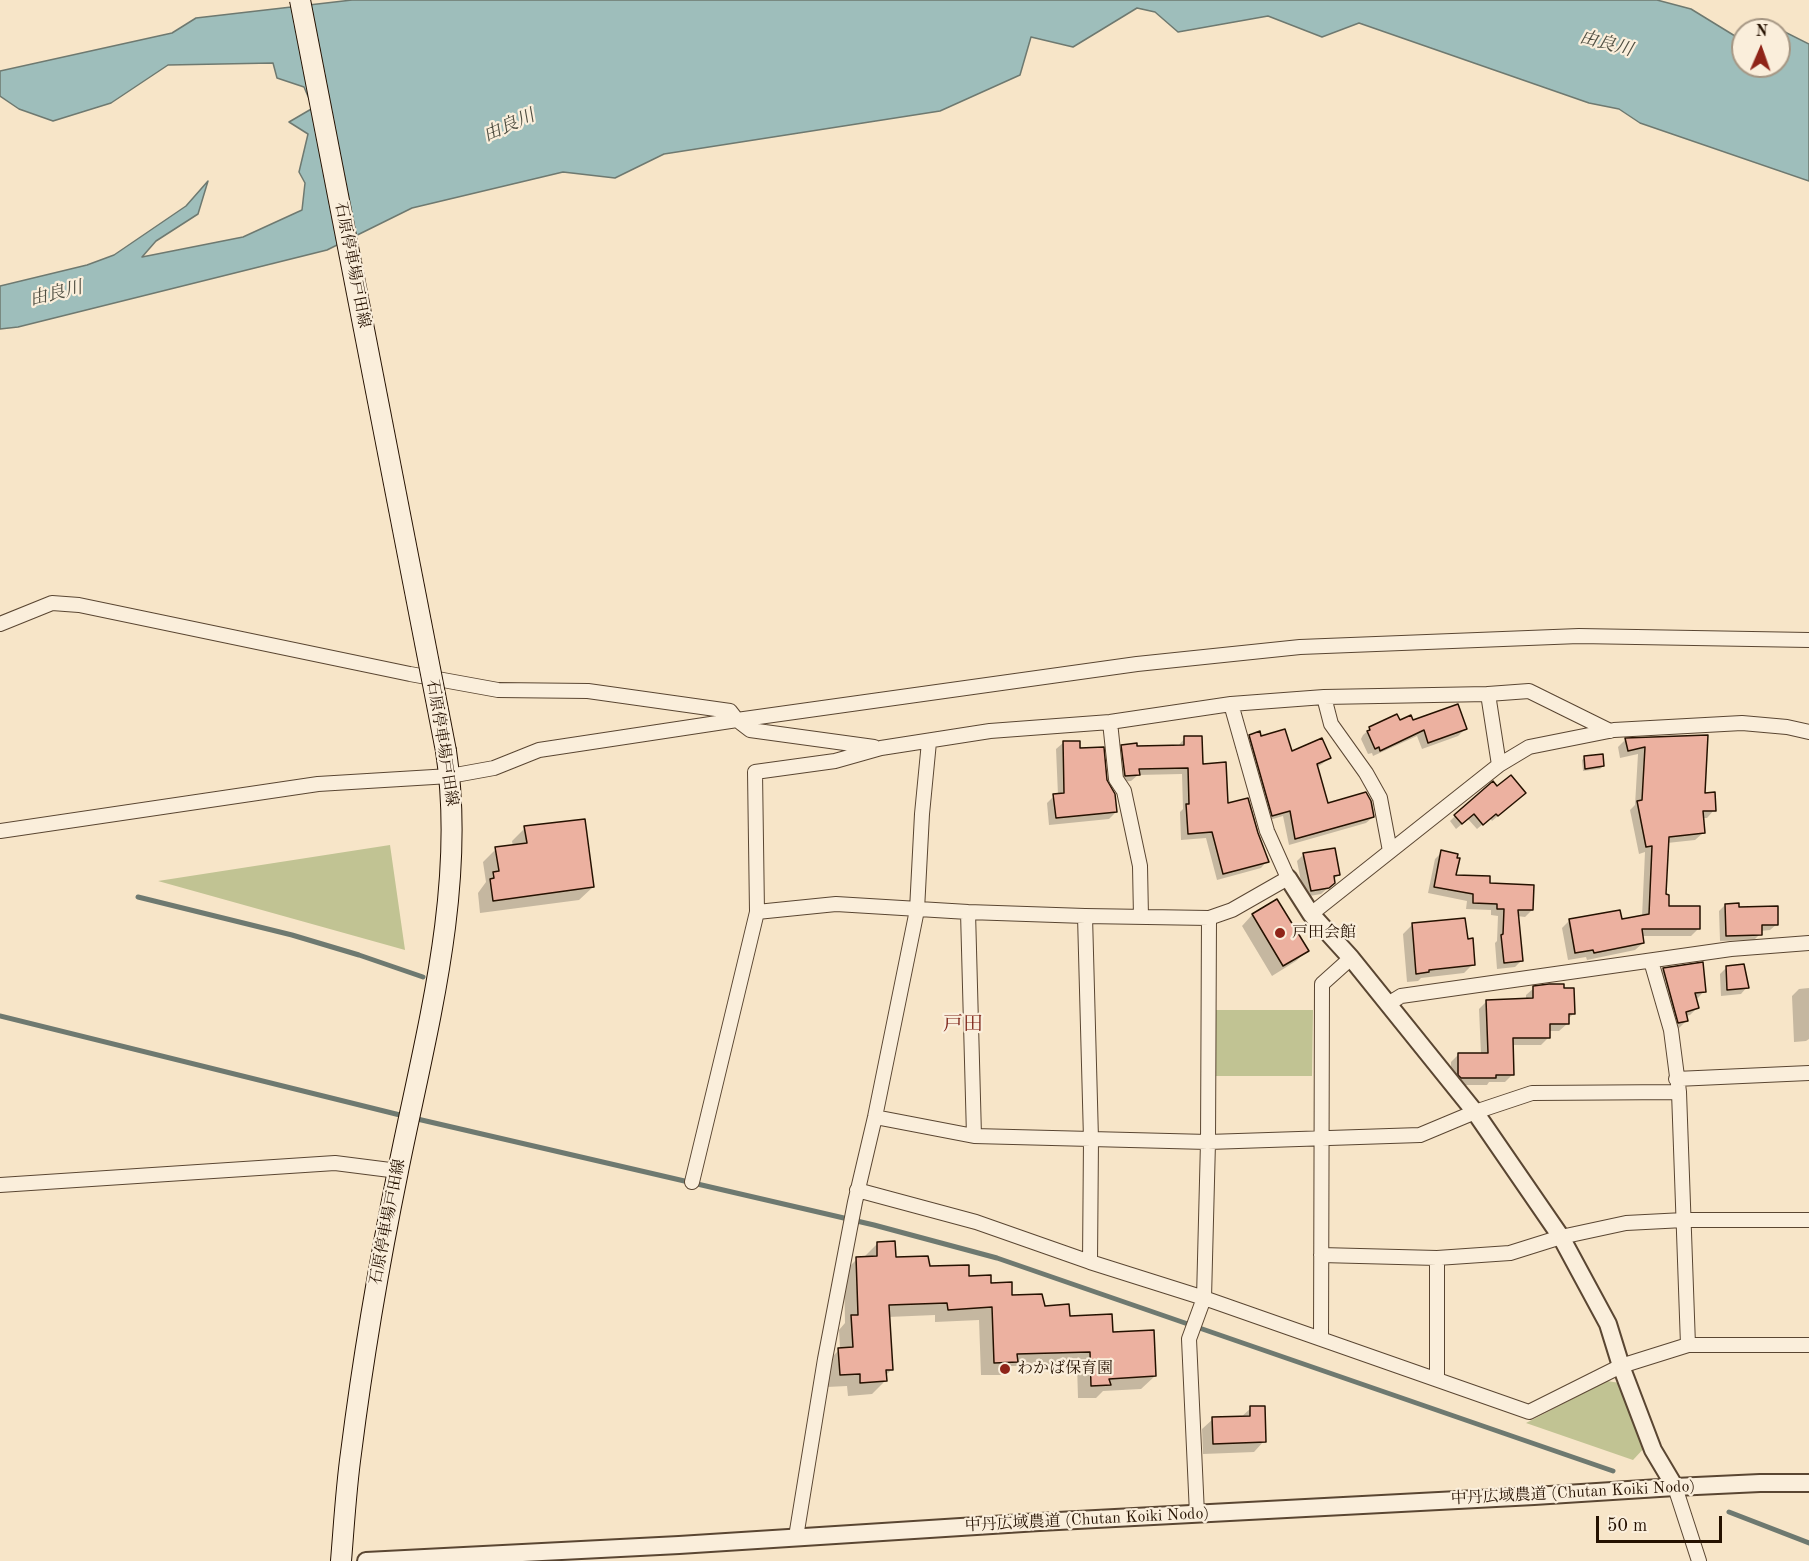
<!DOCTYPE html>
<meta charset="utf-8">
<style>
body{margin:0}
#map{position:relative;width:1809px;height:1561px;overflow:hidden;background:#f7e5c8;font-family:"Old Standard TT",serif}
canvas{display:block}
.north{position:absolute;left:1731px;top:18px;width:60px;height:60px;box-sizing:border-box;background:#faeedb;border:2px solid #a59683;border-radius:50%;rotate:2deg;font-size:16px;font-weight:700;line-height:24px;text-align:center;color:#251100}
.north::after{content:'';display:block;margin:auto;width:21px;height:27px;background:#8f2418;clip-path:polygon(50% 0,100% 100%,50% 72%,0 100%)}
.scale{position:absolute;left:1596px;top:1516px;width:126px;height:27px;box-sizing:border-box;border:3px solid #251100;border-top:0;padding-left:8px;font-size:18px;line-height:21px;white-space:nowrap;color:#251100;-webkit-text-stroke:4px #faeedb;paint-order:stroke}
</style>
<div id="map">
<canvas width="1809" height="1561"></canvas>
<div class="north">N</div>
<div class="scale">50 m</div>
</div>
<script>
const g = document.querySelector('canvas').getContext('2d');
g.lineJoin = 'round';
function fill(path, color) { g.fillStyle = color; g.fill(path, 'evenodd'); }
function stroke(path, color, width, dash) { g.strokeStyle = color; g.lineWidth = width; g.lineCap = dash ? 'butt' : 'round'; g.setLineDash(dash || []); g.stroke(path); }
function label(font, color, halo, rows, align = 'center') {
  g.font = font + ' "Old Standard TT","Noto Serif JP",serif'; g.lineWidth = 4.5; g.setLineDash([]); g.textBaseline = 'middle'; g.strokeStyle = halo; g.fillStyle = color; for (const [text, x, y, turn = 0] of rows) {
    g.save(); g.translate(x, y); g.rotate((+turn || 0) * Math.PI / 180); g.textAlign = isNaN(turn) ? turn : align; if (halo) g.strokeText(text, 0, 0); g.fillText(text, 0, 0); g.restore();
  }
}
fill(new Path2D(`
 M 390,845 L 405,950 L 158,881 Z
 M 1214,1010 L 1313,1010 L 1312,1076 L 1214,1076 Z
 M 1607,1381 L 1620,1383 L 1646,1446 L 1633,1460 L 1526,1423 Z`), '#c1c393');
const water = new Path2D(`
 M 352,0 L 1657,0 L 1691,9 L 1735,36 L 1743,34 L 1743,66 L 1779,66 L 1779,30 L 1755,30 L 1771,25 L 1809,44 L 1809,181 L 1640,123 L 1619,109 L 1589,103 L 1359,23 L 1322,37 L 1268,16 L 1178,32 L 1155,12 L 1137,8 L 1073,47 L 1031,37 L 1020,75 L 940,111 L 664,154 L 615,178 L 563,172 L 412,208 L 327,250 L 18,327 L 0,329 L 0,286 L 87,265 L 114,255 L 186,206 L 208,181 L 198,214 L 156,241 L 142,257 L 243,237 L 302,210 L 305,183 L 299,172 L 308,134 L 289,122 L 313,108 L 304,87 L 277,78 L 273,63 L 168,65 L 111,103 L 53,121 L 19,109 L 0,96 L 0,71 L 172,33 L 196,18 Z`);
fill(water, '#9ebebb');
stroke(water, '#6e7970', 1.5);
fill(new Path2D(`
 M 1400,722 L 1412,722 L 1465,729 L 1458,736 L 1422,749 L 1417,736 L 1373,756 L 1372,753 L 1368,754 L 1361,739 L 1363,735 L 1370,729 Z
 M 1250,736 L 1260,738 L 1291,753 L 1329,758 L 1322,764 L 1317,767 L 1327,805 L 1373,817 L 1366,823 L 1289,845 L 1283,816 L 1266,821 L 1243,743 Z
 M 1706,737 L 1703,794 L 1714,810 L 1707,818 L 1702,818 L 1703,833 L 1695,840 L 1667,843 L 1665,896 L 1668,907 L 1698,929 L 1691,936 L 1642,936 L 1643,943 L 1635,950 L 1587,960 L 1586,957 L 1568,960 L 1562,928 L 1570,920 L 1620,921 L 1642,917 L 1645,852 L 1639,854 L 1630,810 L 1635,805 L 1638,754 L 1620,758 L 1618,747 L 1625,740 Z
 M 1185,738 L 1226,805 L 1267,861 L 1261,868 L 1217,880 L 1206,838 L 1181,840 L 1180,812 L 1183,809 L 1182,774 L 1138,775 L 1131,781 L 1119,782 L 1115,753 L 1122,746 L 1178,746 Z
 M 1063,743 L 1079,750 L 1106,780 L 1116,812 L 1109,819 L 1049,825 L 1047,803 L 1054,796 L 1058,795 L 1056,749 Z
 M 1585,757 L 1603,766 L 1600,769 L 1583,771 L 1582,760 Z
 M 1497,788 L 1519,798 L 1492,821 L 1490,818 L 1477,829 L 1468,819 L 1456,829 L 1450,821 L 1455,816 Z
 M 525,828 L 593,887 L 579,900 L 480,913 L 478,893 L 486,882 L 483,862 L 496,849 L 513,847 L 512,841 Z
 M 1442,852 L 1454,876 L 1488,884 L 1532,910 L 1525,917 L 1517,916 L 1521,961 L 1515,967 L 1497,969 L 1495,943 L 1497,941 L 1498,916 L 1491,915 L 1491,910 L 1466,909 L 1467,901 L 1428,893 L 1435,859 Z
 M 1304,854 L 1339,874 L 1333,880 L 1333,883 L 1321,894 L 1304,897 L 1297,861 Z
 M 1276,901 L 1307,951 L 1296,961 L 1272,976 L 1242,926 L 1252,915 Z
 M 1725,905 L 1738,908 L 1777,924 L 1770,930 L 1760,931 L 1760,934 L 1754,940 L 1720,941 L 1719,911 Z
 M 1412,925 L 1466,941 L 1473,964 L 1464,973 L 1421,978 L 1418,981 L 1407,982 L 1403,934 Z
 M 1701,964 L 1704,991 L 1698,998 L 1695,999 L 1697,1008 L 1690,1015 L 1685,1016 L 1686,1021 L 1679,1028 L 1672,1029 L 1657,976 L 1663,969 Z
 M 1727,967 L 1747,987 L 1741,994 L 1721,996 L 1720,974 Z
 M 1534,988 L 1573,1014 L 1567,1020 L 1567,1024 L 1559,1031 L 1548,1031 L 1549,1037 L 1541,1045 L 1512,1045 L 1513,1074 L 1505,1082 L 1489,1082 L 1487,1085 L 1453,1085 L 1451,1083 L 1451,1062 L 1459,1054 L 1481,1054 L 1479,1009 L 1487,1001 L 1526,1000 L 1526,995 Z
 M 1809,988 L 1809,1039 L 1806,1041 L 1794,1042 L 1792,996 L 1799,989 Z
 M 877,1244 L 894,1259 L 967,1277 L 989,1285 L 1011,1296 L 1044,1307 L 1111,1334 L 1155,1376 L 1141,1389 L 1103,1391 L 1096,1398 L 1078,1398 L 1077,1365 L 1011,1366 L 1003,1375 L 981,1375 L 979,1320 L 935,1322 L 935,1315 L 888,1317 L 892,1369 L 885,1376 L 885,1381 L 872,1394 L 848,1396 L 847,1386 L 827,1387 L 826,1363 L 840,1349 L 839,1330 L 845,1323 L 844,1272 L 857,1259 L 864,1257 Z
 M 1251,1408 L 1264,1441 L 1254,1452 L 1203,1454 L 1202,1429 L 1213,1419 L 1240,1418 Z`), '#0003');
stroke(new Path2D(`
 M 138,897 L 292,935 L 359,955 L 423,977
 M 0,1016 L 404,1116
 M 413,1118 L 874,1225 L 997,1258 L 1613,1471
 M 1729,1512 L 1809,1543`), '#6e7970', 5);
const building = new Path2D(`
 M 1458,704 L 1467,729 L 1428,743 L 1424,730 L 1380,751 L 1379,747 L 1375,749 L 1367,731 L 1370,730 L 1369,727 L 1397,714 L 1400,720 L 1411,715 L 1413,720 Z
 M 1285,729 L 1292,751 L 1322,738 L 1331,758 L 1317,764 L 1328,803 L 1366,792 L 1371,801 L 1374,817 L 1295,839 L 1290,811 L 1272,816 L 1249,735 L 1260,731 L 1261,736 Z
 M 1708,735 L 1705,793 L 1715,792 L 1716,811 L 1703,811 L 1705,833 L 1669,837 L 1666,894 L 1669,895 L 1669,906 L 1700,906 L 1700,929 L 1642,929 L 1644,943 L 1594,953 L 1593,950 L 1575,953 L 1569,919 L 1620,910 L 1622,919 L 1649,914 L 1652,846 L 1646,847 L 1637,801 L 1642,800 L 1645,747 L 1628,751 L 1625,738 Z
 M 1184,736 L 1202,736 L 1203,764 L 1226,762 L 1228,803 L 1248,798 L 1258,833 L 1269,862 L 1223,874 L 1212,832 L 1188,834 L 1186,804 L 1189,804 L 1188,768 L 1139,769 L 1140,775 L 1125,776 L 1121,745 L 1137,743 L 1137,746 L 1184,745 Z
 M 1063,741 L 1080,741 L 1080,748 L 1104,747 L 1107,780 L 1115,794 L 1117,812 L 1056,818 L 1053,794 L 1064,793 Z
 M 1603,754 L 1604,766 L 1585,769 L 1584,756 Z
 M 1511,775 L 1526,793 L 1498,816 L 1496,814 L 1483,825 L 1474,814 L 1462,824 L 1454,815 L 1493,781 L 1497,786 Z
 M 585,819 L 594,887 L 493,901 L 490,879 L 494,878 L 493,872 L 499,871 L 495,847 L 527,843 L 524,826 Z
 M 1335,848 L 1340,875 L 1334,876 L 1335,883 L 1329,888 L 1311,891 L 1303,853 Z
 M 1441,850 L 1458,854 L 1457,858 L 1460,858 L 1456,875 L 1490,876 L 1490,883 L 1534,885 L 1533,910 L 1518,910 L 1523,961 L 1504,963 L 1501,935 L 1503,934 L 1504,909 L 1497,909 L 1497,904 L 1473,903 L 1473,894 L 1434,887 Z
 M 1277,899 L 1309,951 L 1283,966 L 1252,914 Z
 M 1739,903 L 1739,907 L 1778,906 L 1778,925 L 1762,925 L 1762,935 L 1726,936 L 1725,904 Z
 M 1465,918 L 1468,939 L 1473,938 L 1475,965 L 1429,970 L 1429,972 L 1416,974 L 1412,923 Z
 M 1703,962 L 1706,992 L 1695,993 L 1699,1008 L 1686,1012 L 1688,1021 L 1678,1023 L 1663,968 Z
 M 1744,964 L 1749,988 L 1727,990 L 1726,966 Z
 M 1549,984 L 1564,984 L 1564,988 L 1574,988 L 1575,1014 L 1569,1014 L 1569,1024 L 1550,1024 L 1550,1038 L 1513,1038 L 1514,1075 L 1496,1075 L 1496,1078 L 1461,1078 L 1458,1075 L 1458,1053 L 1488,1053 L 1486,1000 L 1533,998 L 1533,986 Z
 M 895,1241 L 896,1257 L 928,1256 L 930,1266 L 969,1265 L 969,1276 L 991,1275 L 991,1283 L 1012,1282 L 1012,1295 L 1042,1294 L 1045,1306 L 1069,1304 L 1070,1316 L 1112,1314 L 1113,1332 L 1154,1330 L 1156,1376 L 1109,1379 L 1111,1385 L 1091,1386 L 1090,1352 L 1017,1354 L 1018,1362 L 994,1363 L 992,1307 L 948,1310 L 947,1303 L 889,1305 L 893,1370 L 886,1370 L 887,1381 L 860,1383 L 860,1374 L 840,1375 L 838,1348 L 853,1347 L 851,1315 L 858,1315 L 856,1257 L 877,1256 L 877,1242 Z
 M 1250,1406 L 1265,1406 L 1266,1442 L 1213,1444 L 1212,1417 L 1250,1416 Z`);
fill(building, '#ecb1a0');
stroke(building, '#251100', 1.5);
const minor = new Path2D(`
 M 0,624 L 52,603 L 79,605 L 410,674 L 498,690 L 588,691 L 730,711 L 737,720 L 750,730 L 874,747
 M 1488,694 L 1499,765
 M 1324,697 L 1331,724 L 1366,773 L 1380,798 L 1390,851
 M 1110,722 L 1116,779 L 1124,791 L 1140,866 L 1141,917
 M 0,831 L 318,784 L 450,776 L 494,768 L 539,750 L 737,720 L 1137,664 L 1300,647 L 1579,636 L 1809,640
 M 757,912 L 836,904 L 968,912 L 1085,916 L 1209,918 L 1232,910 L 1288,878 L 1267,831 L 1231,704
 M 968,912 L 974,1136
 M 1311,914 L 1499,765 L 1529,747 L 1614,730 L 1742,723 L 1787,727 L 1809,732
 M 1085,916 L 1091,1139 L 1090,1262
 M 1651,961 L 1671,1030 L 1679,1092 L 1688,1345
 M 1388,1004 L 1401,996 L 1731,949 L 1809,943
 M 1676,1079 L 1809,1073
 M 875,1117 L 974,1136 L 1208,1142 L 1420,1135 L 1475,1112 L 1532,1093 L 1679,1092
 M 692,1182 L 757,912 L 755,772 L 835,761 L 881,748 L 990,731 L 1110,722 L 1231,704 L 1324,697 L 1488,694 L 1529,691 L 1610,731
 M 0,1185 L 335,1163 L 398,1171
 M 857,1190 L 976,1222 L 1090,1262 L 1204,1298 L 1529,1412 L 1621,1366 L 1688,1345 L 1809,1345
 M 1321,1255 L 1437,1258 L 1510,1253 L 1561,1237 L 1626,1223 L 1684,1220 L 1809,1220
 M 1321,1339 L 1322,984 L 1351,958
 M 1437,1379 L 1437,1258
 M 1675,1487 L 1699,1561
 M 1197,1514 L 1189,1339 L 1204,1298 L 1208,1142 L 1209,918
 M 796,1537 L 825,1359 L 855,1202 L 875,1117 L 917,910 L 922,814 L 929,742`);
const tertiary = new Path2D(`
 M 1288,878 L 1311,914 L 1351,958 L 1475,1112 L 1561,1237 L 1608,1324 L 1621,1366 L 1653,1450 L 1675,1487
 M 366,1561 L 679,1545 L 1039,1522 L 1534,1496 L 1675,1487 L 1760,1483 L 1809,1483`);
const secondary = new Path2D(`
 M 341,1561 C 344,1525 346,1489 351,1453 C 363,1358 379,1264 398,1171 C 425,1036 467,889 446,751`);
stroke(minor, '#5a4632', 16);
stroke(tertiary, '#5a4632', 20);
stroke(secondary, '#251100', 22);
stroke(minor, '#faeedb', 14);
stroke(tertiary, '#faeedb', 16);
stroke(secondary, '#faeedb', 20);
const secondaryBridge = new Path2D(`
 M 300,0 L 446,751`);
stroke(secondaryBridge, '#251100', 22, []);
stroke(secondaryBridge, '#faeedb', 20);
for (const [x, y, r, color] of [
 [1280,933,6,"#8f2418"],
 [1005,1369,6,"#8f2418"]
]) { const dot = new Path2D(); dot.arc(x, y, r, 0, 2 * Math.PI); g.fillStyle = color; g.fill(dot); stroke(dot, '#faeedb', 2); }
label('16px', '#251100', '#faeedb', [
 ["石原停車場戸田線",352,265,79],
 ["石原停車場戸田線",442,743,81],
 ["石原停車場戸田線",388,1222,-79],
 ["中丹広域農道 (Chutan Koiki Nodo)",1573,1493,-3],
 ["中丹広域農道 (Chutan Koiki Nodo)",1087,1520,-3]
]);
label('16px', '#251100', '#faeedb', [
 ["戸田会館",1292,933],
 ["わかば保育園",1017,1369]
], 'left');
label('italic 18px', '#4f4e41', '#faeedb', [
 ["由良川",1606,44,15],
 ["由良川",509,126,-24],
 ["由良川",56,294,-14]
]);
label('20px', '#7a1f14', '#faeedb', [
 ["戸田",963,1025]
]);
</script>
